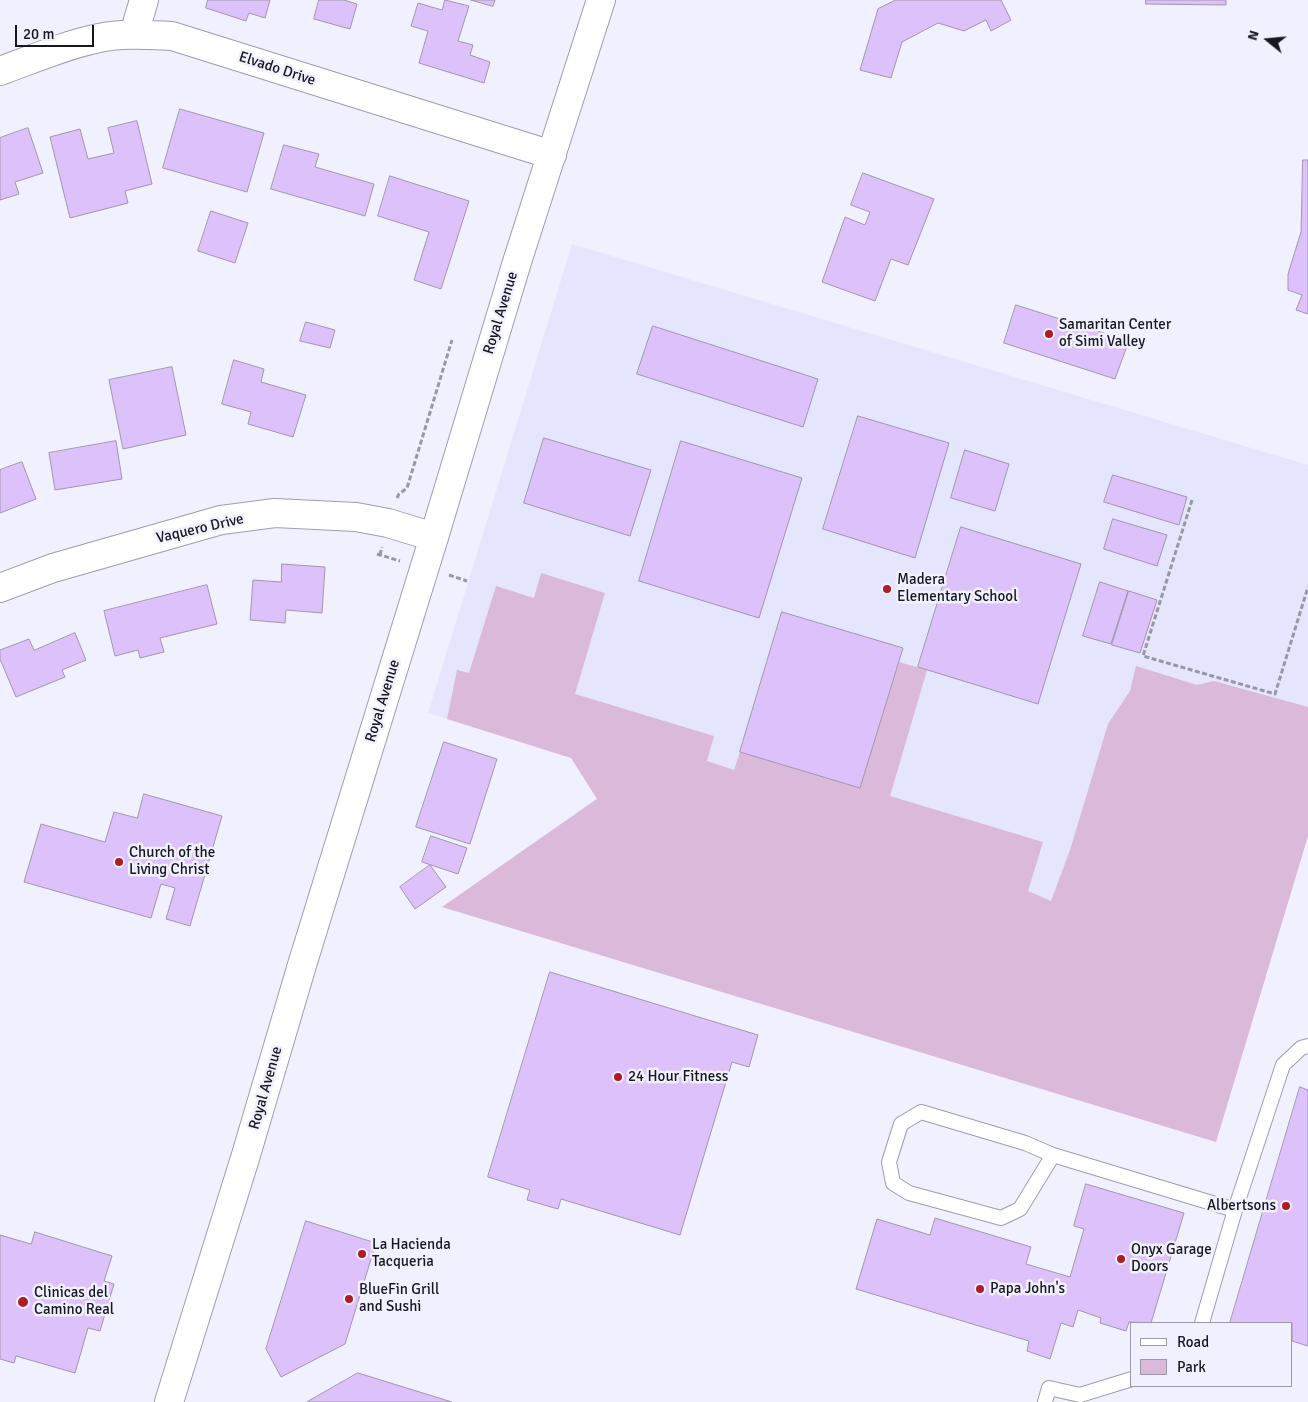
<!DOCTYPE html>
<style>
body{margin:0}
#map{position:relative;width:1308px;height:1402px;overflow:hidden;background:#f1f0ff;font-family:Signika,sans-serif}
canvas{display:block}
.legend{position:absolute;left:1130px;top:1322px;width:162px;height:65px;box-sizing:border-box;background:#f1f0ff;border:1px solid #9a99a5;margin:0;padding:6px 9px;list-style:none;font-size:15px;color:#17171f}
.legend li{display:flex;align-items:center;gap:10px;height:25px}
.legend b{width:25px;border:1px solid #9a99a5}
.north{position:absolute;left:1243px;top:15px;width:50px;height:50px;-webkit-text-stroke:4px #f1f0ff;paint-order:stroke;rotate:287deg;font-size:14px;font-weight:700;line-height:20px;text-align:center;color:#17171f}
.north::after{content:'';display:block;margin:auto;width:18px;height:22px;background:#17171f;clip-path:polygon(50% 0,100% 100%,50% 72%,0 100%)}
.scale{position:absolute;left:15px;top:25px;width:79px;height:22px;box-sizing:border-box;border:2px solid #17171f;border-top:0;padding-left:6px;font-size:15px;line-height:18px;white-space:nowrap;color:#17171f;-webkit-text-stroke:4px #f1f0ff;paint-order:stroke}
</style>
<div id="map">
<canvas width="1308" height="1402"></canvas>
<ul class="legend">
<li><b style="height:6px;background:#fff"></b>Road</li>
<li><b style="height:14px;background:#dab9da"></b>Park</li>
</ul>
<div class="north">N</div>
<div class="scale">20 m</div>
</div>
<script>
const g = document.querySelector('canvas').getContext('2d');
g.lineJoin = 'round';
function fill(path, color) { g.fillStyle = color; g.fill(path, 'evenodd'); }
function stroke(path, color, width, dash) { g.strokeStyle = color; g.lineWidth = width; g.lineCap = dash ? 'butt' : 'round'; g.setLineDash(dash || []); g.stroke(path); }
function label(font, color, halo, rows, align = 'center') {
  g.font = font + ' Signika,sans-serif'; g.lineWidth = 5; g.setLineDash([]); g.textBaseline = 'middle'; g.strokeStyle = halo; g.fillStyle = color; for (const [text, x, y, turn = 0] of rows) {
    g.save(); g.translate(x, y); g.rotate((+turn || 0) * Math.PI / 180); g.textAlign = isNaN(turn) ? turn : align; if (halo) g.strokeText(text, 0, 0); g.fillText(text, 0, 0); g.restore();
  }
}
fill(new Path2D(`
 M 572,244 L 1308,465 L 1308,836 L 1216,1142 L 442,907 L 597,798 L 571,758 L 428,713 Z`), '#e6e5fe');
fill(new Path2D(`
 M 541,573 L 605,593 L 575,694 L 714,736 L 707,761 L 734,770 L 740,752 L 860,788 L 899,662 L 927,670 L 890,796 L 1043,842 L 1028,891 L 1051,901 L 1070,850 L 1108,724 L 1130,691 L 1136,666 L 1197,685 L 1214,681 L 1308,707 L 1308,836 L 1216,1142 L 442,907 L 597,799 L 571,758 L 447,719 L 457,670 L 469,673 L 496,586 L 534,598 Z`), '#dab9da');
const building = new Path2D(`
 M 208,0 L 270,0 L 265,18 L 249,13 L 246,21 L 206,8 Z
 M 319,0 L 344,0 L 357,4 L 350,29 L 314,19 Z
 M 445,0 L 469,6 L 458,41 L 473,45 L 470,55 L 490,62 L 484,83 L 419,63 L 428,31 L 411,26 L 418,3 L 442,10 Z
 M 471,0 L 495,0 L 493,6 Z
 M 896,0 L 1001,0 L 1011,20 L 991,31 L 986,20 L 964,31 L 938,23 L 902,42 L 891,78 L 860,70 L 878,9 Z
 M 1146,0 L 1226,0 L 1226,5 L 1146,4 Z
 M 180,109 L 264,133 L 247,192 L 163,168 Z
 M 137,121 L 152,184 L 125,191 L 128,203 L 70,218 L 50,137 L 80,129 L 88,159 L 114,153 L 108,128 Z
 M 28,128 L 43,173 L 15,182 L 19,194 L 0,200 L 0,138 Z
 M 284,145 L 319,154 L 315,167 L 374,184 L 365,216 L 271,189 Z
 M 1303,160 L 1308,160 L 1308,314 L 1296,310 L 1302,295 L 1288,290 L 1288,274 L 1301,232 Z
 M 863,173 L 934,199 L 908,265 L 891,259 L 875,301 L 822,282 L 845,217 L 865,225 L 870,212 L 851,205 Z
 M 390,176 L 469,201 L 441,289 L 414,280 L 429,232 L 378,216 Z
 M 211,211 L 248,223 L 235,263 L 198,251 Z
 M 1016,305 L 1104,333 L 1102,338 L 1127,346 L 1115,379 L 1004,343 Z
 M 306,322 L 335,330 L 330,348 L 300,341 Z
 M 653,326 L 818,379 L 803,427 L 637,374 Z
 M 234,360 L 264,369 L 261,382 L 306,395 L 293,437 L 248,424 L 251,412 L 222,404 Z
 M 172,367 L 186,435 L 123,449 L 109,380 Z
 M 858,416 L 949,443 L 915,558 L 823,529 Z
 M 544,438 L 651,470 L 630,536 L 524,503 Z
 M 116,441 L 122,479 L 55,490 L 49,453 Z
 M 681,441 L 802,478 L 759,618 L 639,581 Z
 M 965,450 L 1009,464 L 995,511 L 951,498 Z
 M 22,462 L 36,499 L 0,513 L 0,470 Z
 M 1113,475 L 1187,497 L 1179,525 L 1104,502 Z
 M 1113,519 L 1167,535 L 1157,566 L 1104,549 Z
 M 961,527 L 1081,564 L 1038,704 L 918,667 Z
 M 282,564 L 325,567 L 322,613 L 286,610 L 285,623 L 250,620 L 253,580 L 281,582 Z
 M 1100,582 L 1128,591 L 1111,644 L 1083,636 Z
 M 207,585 L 217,624 L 160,638 L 164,652 L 140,658 L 138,650 L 115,656 L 104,611 Z
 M 1129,591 L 1157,600 L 1140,653 L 1112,645 Z
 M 782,612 L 903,648 L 860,788 L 740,752 Z
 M 75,633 L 86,660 L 62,670 L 65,677 L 16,697 L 0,659 L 0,650 L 29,639 L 34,650 Z
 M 444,742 L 497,759 L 470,844 L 416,827 Z
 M 144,794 L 222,816 L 190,926 L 166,919 L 175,888 L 161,884 L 151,918 L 24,882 L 41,824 L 105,842 L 114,812 L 137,818 Z
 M 431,836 L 467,848 L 458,874 L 422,862 Z
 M 430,865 L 446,887 L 415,909 L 400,887 Z
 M 550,972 L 758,1035 L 749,1067 L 732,1062 L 680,1235 L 561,1199 L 558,1209 L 527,1200 L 530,1190 L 488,1177 Z
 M 1300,1087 L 1308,1090 L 1308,1346 L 1292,1341 L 1292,1323 L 1230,1323 Z
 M 1086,1184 L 1184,1213 L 1151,1323 L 1129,1322 L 1126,1331 L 1100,1323 L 1101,1318 L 1078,1310 L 1073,1327 L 1061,1323 L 1050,1359 L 1027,1351 L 1029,1341 L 856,1289 L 877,1219 L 930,1235 L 935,1218 L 1031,1247 L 1026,1264 L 1070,1277 L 1084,1229 L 1074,1226 Z
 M 306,1221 L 376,1243 L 345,1344 L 281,1377 L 266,1349 Z
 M 35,1232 L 112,1256 L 104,1281 L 114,1284 L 100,1331 L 88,1328 L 75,1373 L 16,1356 L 14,1363 L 0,1359 L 0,1235 L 31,1244 Z
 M 358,1373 L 452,1402 L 307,1402 Z`);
fill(building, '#dcc1fa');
stroke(building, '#a097ac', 1);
const lane = new Path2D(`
 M 1053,1155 L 1020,1209 L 1001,1218 L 909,1193 L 893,1183 L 889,1162 L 901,1124 L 921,1112 L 1025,1143 L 1053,1155 L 1235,1210
 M 1202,1323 L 1235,1210 L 1283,1065 L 1301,1048 L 1308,1046
 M 1045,1402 L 1049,1388 L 1080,1395 L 1132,1379`);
const street = new Path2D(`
 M 134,34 L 144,0
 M 0,71 C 33,59 65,45 99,38 C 123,33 148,35 172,36 L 552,155
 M 0,588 L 53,568 L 221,520 L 275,513 L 356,517 L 388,523 L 434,537`);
const secondary = new Path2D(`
 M 169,1402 L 246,1155 L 302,965 L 434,537 L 517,262 L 601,0`);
stroke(lane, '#9d9cb3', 16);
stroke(street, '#9d9cb3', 30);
stroke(secondary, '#9d9cb3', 30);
stroke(new Path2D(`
 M 397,498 L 399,494 L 407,488 L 452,340
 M 1192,500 L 1143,656 L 1275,694 L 1308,587
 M 377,554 L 400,561
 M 380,555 L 382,547
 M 449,575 L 467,581`), '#9898a4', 3, [5, 2.5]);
stroke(lane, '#fff', 14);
stroke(street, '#fff', 28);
stroke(secondary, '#fff', 28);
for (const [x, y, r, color] of [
 [1049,334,5,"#af1c23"],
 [887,589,5,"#af1c23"],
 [119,862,5,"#af1c23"],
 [618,1077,5,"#af1c23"],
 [1286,1206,5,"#af1c23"],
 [362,1254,5,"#af1c23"],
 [1121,1259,5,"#af1c23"],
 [980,1289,5,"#af1c23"],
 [349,1299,5,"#af1c23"],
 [23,1302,6,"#af1c23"]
]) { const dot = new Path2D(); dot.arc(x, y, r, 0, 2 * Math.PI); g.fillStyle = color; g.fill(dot); stroke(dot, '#f1f0ff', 2); }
label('15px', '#17171f', '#f1f0ff', [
 ["Elvado Drive",277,69,18],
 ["Royal Avenue",501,313,-73],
 ["Vaquero Drive",200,529,-13],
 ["Royal Avenue",383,701,-73],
 ["Royal Avenue",266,1088,-74]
]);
label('15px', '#17171f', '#f1f0ff', [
 ["Samaritan Center",1059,325],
 ["of Simi Valley",1059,342],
 ["Madera",897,580],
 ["Elementary School",897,597],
 ["Church of the",129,853],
 ["Living Christ",129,870],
 ["24 Hour Fitness",628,1077],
 ["Albertsons",1276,1206,"right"],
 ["La Hacienda",372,1245],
 ["Tacqueria",372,1262],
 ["Onyx Garage",1131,1250],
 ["Doors",1131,1267],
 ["Papa John's",990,1289],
 ["BlueFin Grill",359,1290],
 ["and Sushi",359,1307],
 ["Clinicas del",34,1293],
 ["Camino Real",34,1310]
], 'left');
</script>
